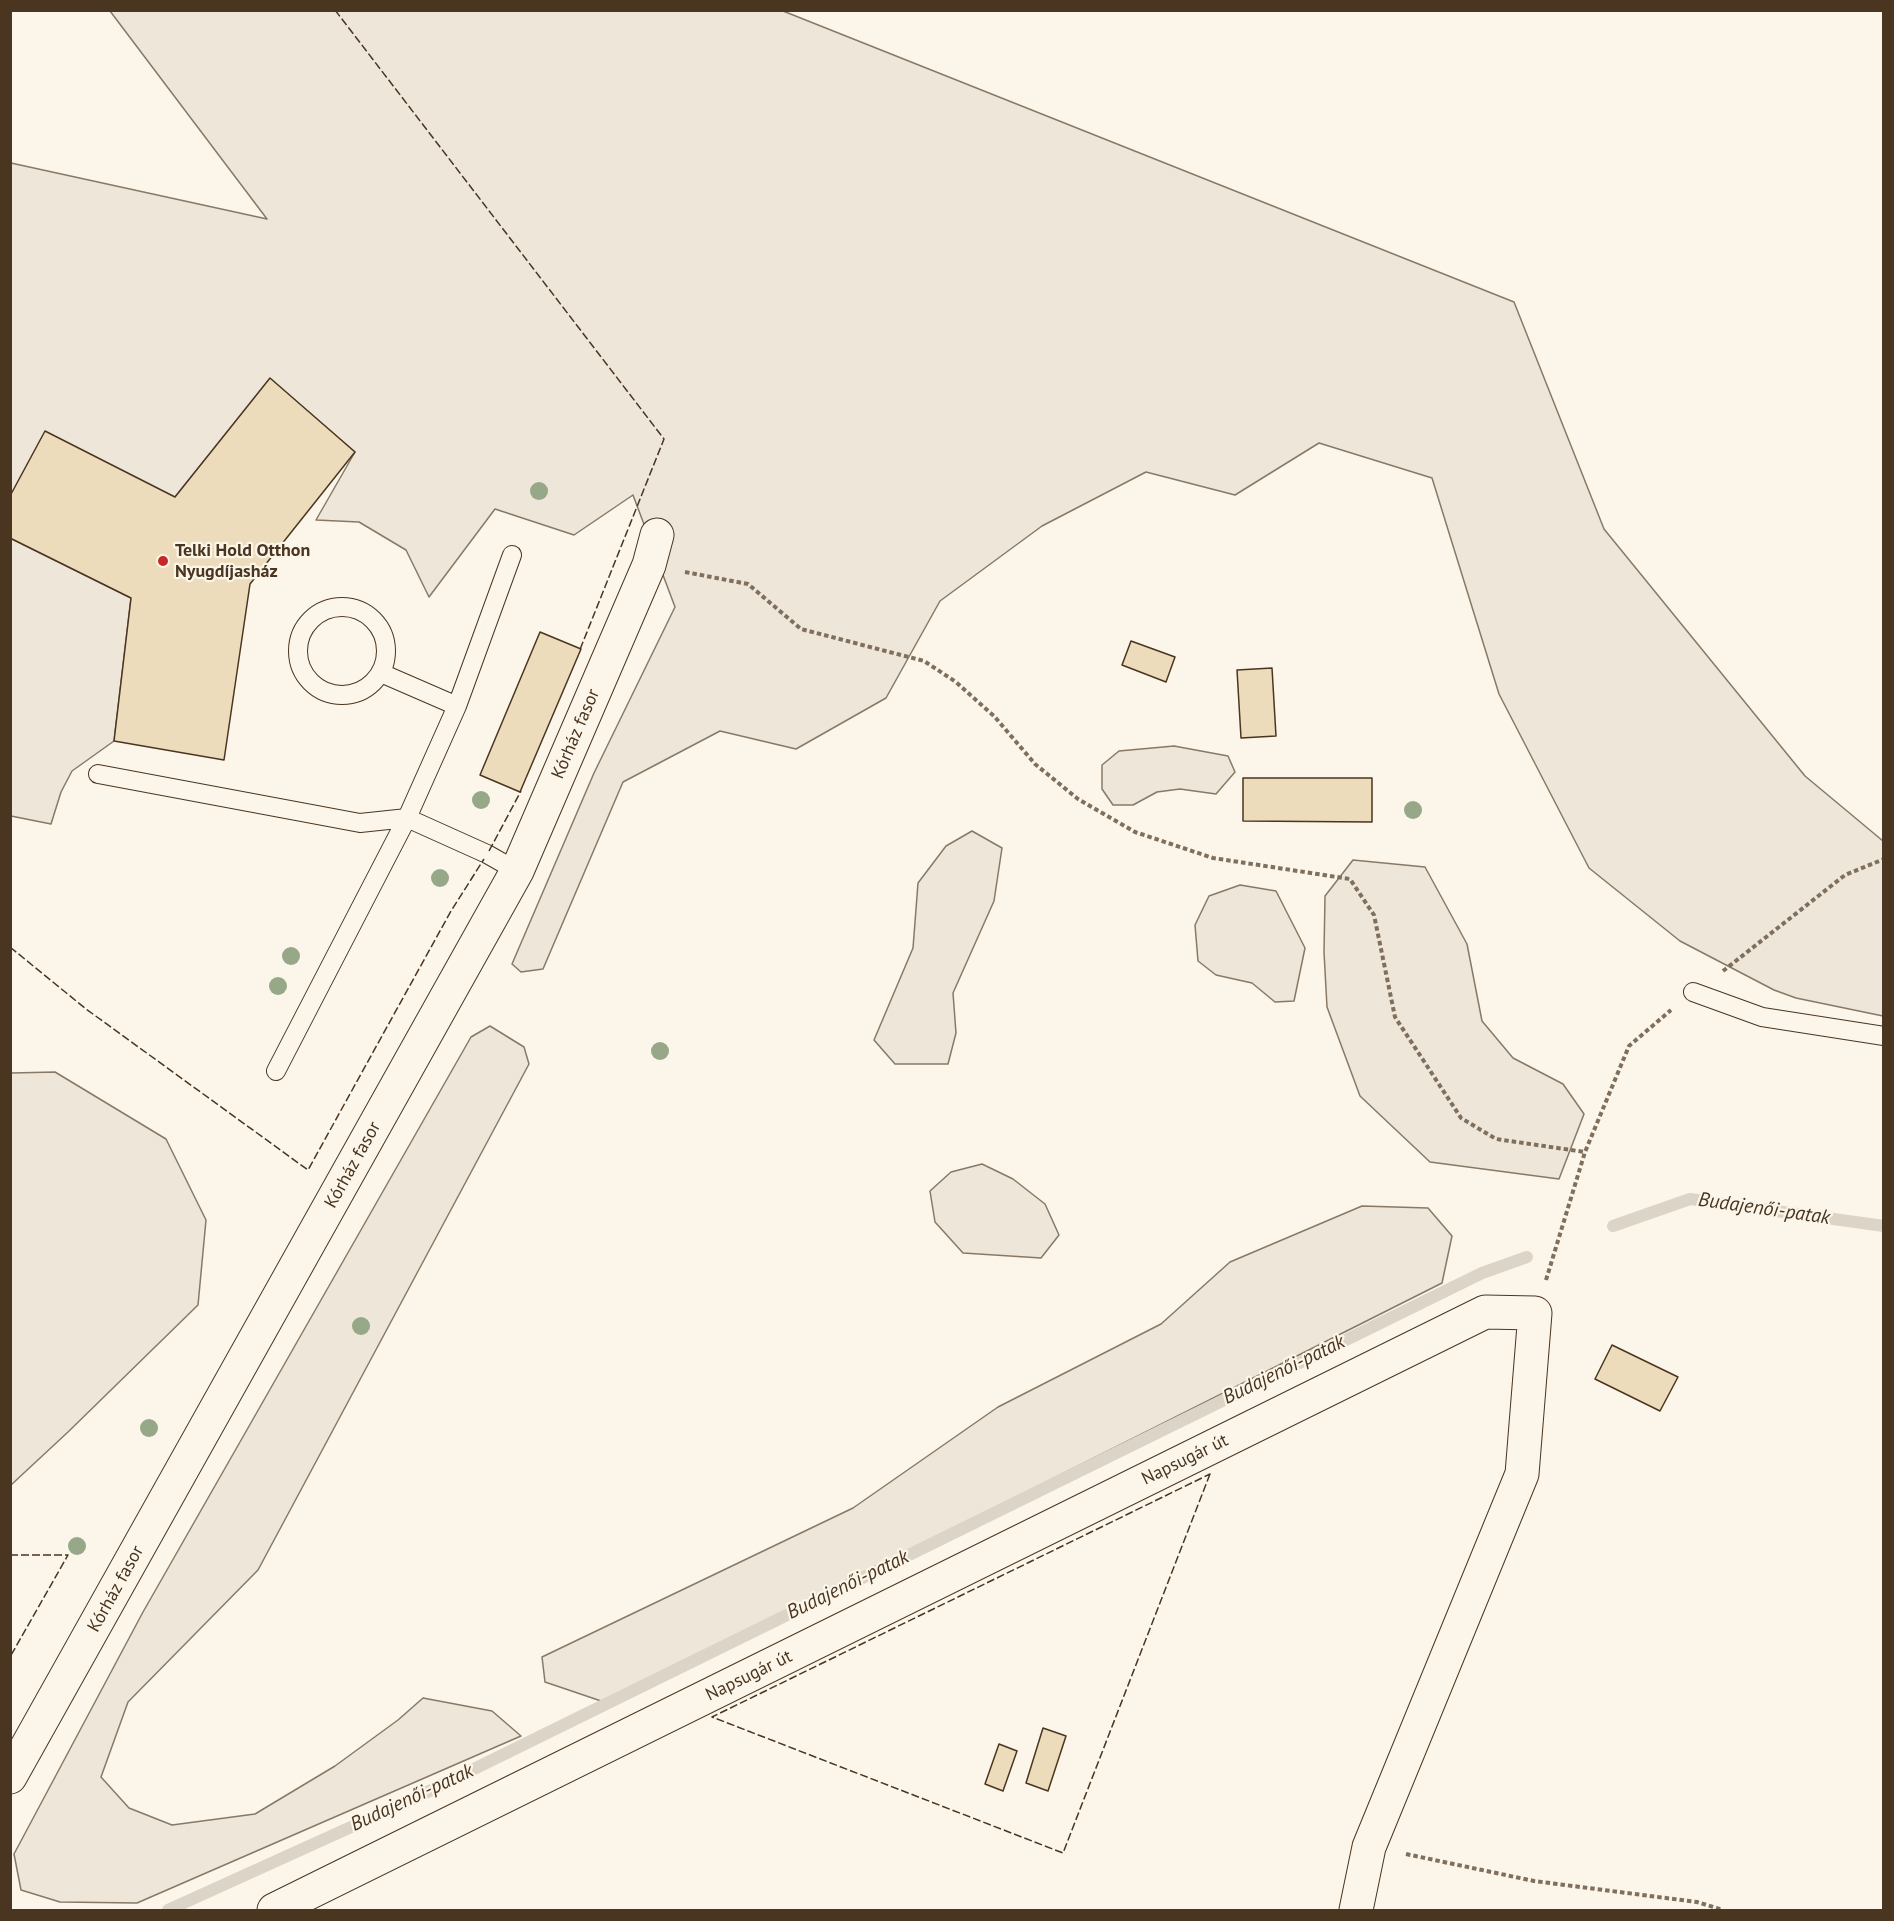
<!DOCTYPE html>
<meta charset="utf-8">
<style>
body{margin:0}
#map{position:relative;width:1894px;height:1921px;overflow:hidden;background:#fbf6e9;font-family:"PT Sans",sans-serif}
canvas{display:block}
.frame{position:absolute;inset:0;border:12px solid #4a3520;pointer-events:none}
</style>
<div id="map">
<canvas width="1894" height="1921"></canvas>
<div class="frame"></div>
</div>
<script>
const g = document.querySelector('canvas').getContext('2d');
g.lineJoin = 'round';
function fill(path, color) { g.fillStyle = color; g.fill(path, 'evenodd'); }
function stroke(path, color, width, dash) { g.strokeStyle = color; g.lineWidth = width; g.lineCap = dash ? 'butt' : 'round'; g.setLineDash(dash || []); g.stroke(path); }
function label(font, color, halo, rows, align = 'center') {
  g.font = font + ' "PT Sans",sans-serif'; g.lineWidth = 4.5; g.setLineDash([]); g.textBaseline = 'middle'; g.strokeStyle = halo; g.fillStyle = color; for (const [text, x, y, turn = 0] of rows) {
    g.save(); g.translate(x, y); g.rotate((+turn || 0) * Math.PI / 180); g.textAlign = isNaN(turn) ? turn : align; if (halo) g.strokeText(text, 0, 0); g.fillText(text, 0, 0); g.restore();
  }
}
const green = new Path2D(`
 M 110,11 L 783,11 L 1514,302 L 1604,529 L 1805,776 L 1883,841 L 1883,1016 L 1796,998 L 1774,990 L 1680,941 L 1589,868 L 1499,694 L 1432,478 L 1319,443 L 1235,495 L 1146,472 L 1042,526 L 940,601 L 886,698 L 796,749 L 720,731 L 623,782 L 543,969 L 521,972 L 512,964 L 594,773 L 675,607 L 633,495 L 574,535 L 495,509 L 429,597 L 406,550 L 359,522 L 316,520 L 355,452 L 270,379 L 175,497 L 11,496 L 11,163 L 267,219 Z
 M 10,538 L 131,598 L 114,741 L 72,771 L 61,792 L 51,824 L 11,816 Z
 M 1174,746 L 1228,756 L 1235,772 L 1216,794 L 1180,789 L 1157,792 L 1133,805 L 1113,805 L 1102,789 L 1102,765 L 1119,751 Z
 M 972,831 L 1002,848 L 994,901 L 953,993 L 956,1033 L 948,1064 L 895,1064 L 874,1040 L 913,948 L 918,883 L 946,846 Z
 M 1353,860 L 1425,867 L 1467,944 L 1482,1021 L 1513,1058 L 1563,1084 L 1584,1114 L 1559,1179 L 1430,1162 L 1360,1096 L 1327,1007 L 1324,952 L 1325,896 Z
 M 1240,885 L 1276,891 L 1305,948 L 1294,1001 L 1275,1002 L 1252,983 L 1216,975 L 1198,961 L 1195,925 L 1209,896 Z
 M 490,1026 L 524,1047 L 529,1064 L 258,1570 L 128,1702 L 101,1777 L 129,1808 L 172,1825 L 255,1814 L 335,1766 L 398,1720 L 423,1698 L 492,1711 L 521,1736 L 137,1903 L 60,1902 L 21,1890 L 14,1854 L 143,1612 L 471,1037 Z
 M 55,1072 L 166,1139 L 206,1220 L 198,1305 L 68,1432 L 11,1485 L 11,1073 Z
 M 982,1164 L 1013,1179 L 1045,1204 L 1059,1235 L 1041,1258 L 963,1253 L 935,1222 L 930,1191 L 951,1172 Z
 M 1362,1206 L 1428,1208 L 1452,1236 L 1442,1283 L 607,1703 L 545,1682 L 542,1657 L 853,1508 L 998,1407 L 1161,1324 L 1230,1262 Z`);
fill(green, '#ede6d9');
stroke(green, '#887966', 1.5);
stroke(new Path2D(`
 M 1613,1226 L 1690,1199 L 1884,1226
 M 168,1910 L 415,1798 L 1482,1273 L 1527,1257`), '#dcd4c6', 12);
const building = new Path2D(`
 M 270,378 L 355,452 L 250,584 L 224,760 L 114,741 L 131,598 L 10,538 L 10,496 L 45,431 L 175,497 Z
 M 540,632 L 581,649 L 520,792 L 480,775 Z
 M 1131,641 L 1175,657 L 1166,682 L 1122,665 Z
 M 1272,668 L 1276,736 L 1241,738 L 1237,670 Z
 M 1243,778 L 1372,778 L 1372,822 L 1243,821 Z
 M 1612,1345 L 1678,1377 L 1660,1411 L 1595,1379 Z
 M 1043,1728 L 1066,1736 L 1048,1791 L 1026,1783 Z
 M 999,1744 L 1017,1751 L 1003,1791 L 985,1784 Z`);
fill(building, '#ecdcbc');
stroke(building, '#4a3520', 1.5);
const service = new Path2D(`
 M298 651a44 44 0 1 1 88 0a44 44 0 1 1-88 0Z
 M 381,673 L 457,706
 M 98,774 L 360,823 L 407,818 L 487,854 L 517,871
 M 1693,992 L 1762,1017 L 1884,1036
 M 276,1071 L 407,818 L 457,706 L 512,555`);
const minor = new Path2D(`
 M 10,1777 L 517,871 L 649,565 L 657,535
 M 274,1910 L 1485,1312 L 1535,1313 L 1522,1474 L 1369,1847 L 1356,1910`);
stroke(service, '#4a3520', 20);
stroke(minor, '#4a3520', 35);
stroke(new Path2D(`
 M 685,572 L 748,584 L 801,629 L 924,661 L 956,682 L 994,716 L 1035,764 L 1078,799 L 1135,832 L 1213,858 L 1350,879 L 1374,915 L 1395,1017 L 1461,1118 L 1496,1139 L 1585,1152
 M 1723,971 L 1845,875 L 1884,859
 M 1546,1280 L 1585,1152 L 1629,1046 L 1671,1010
 M 1406,1854 L 1534,1881 L 1697,1902 L 1723,1910`), '#7f6f5c', 4, [4.5, 3]);
stroke(service, '#fbf6e9', 18);
stroke(minor, '#fbf6e9', 33);
stroke(new Path2D(`
 M 335,10 L 664,439 L 579,652
 M 489,851 L 521,791
 M 10,947 L 86,1009 L 308,1170 L 451,911 L 484,859
 M 1210,1474 L 1063,1853 L 712,1717 Z
 M 10,1555 L 68,1555 L 10,1657`), '#4a3520', 1.5, [8, 3]);
g.fillStyle = '#96a887';
for (const [x, y] of [
 [539,491],
 [481,800],
 [1413,810],
 [440,878],
 [291,956],
 [278,986],
 [660,1051],
 [361,1326],
 [149,1428],
 [77,1546]
]) { g.beginPath(); g.arc(x, y, 9, 0, 2 * Math.PI); g.fill(); }
for (const [x, y, r, color] of [
 [163,561,6,"#c62828"]
]) { const dot = new Path2D(); dot.arc(x, y, r, 0, 2 * Math.PI); g.fillStyle = color; g.fill(dot); stroke(dot, '#fbf6e9', 2); }
label('bold 18px', '#4a3520', '#fbf6e9', [
 ["Telki Hold Otthon",175,551],
 ["Nyugdíjasház",175,572]
], 'left');
label('18px', '#4a3520', '#fbf6e9', [
 ["Kórház fasor",576,734,-67],
 ["Kórház fasor",353,1165,-61],
 ["Napsugár út",1185,1460,-26],
 ["Kórház fasor",116,1589,-61],
 ["Napsugár út",749,1676,-26]
]);
label('italic 20px', '#4a3520', '#fbf6e9', [
 ["Budajenői-patak",1764,1209,8],
 ["Budajenői-patak",1284,1370,-26],
 ["Budajenői-patak",848,1585,-26],
 ["Budajenői-patak",412,1798,-25]
]);
</script>
